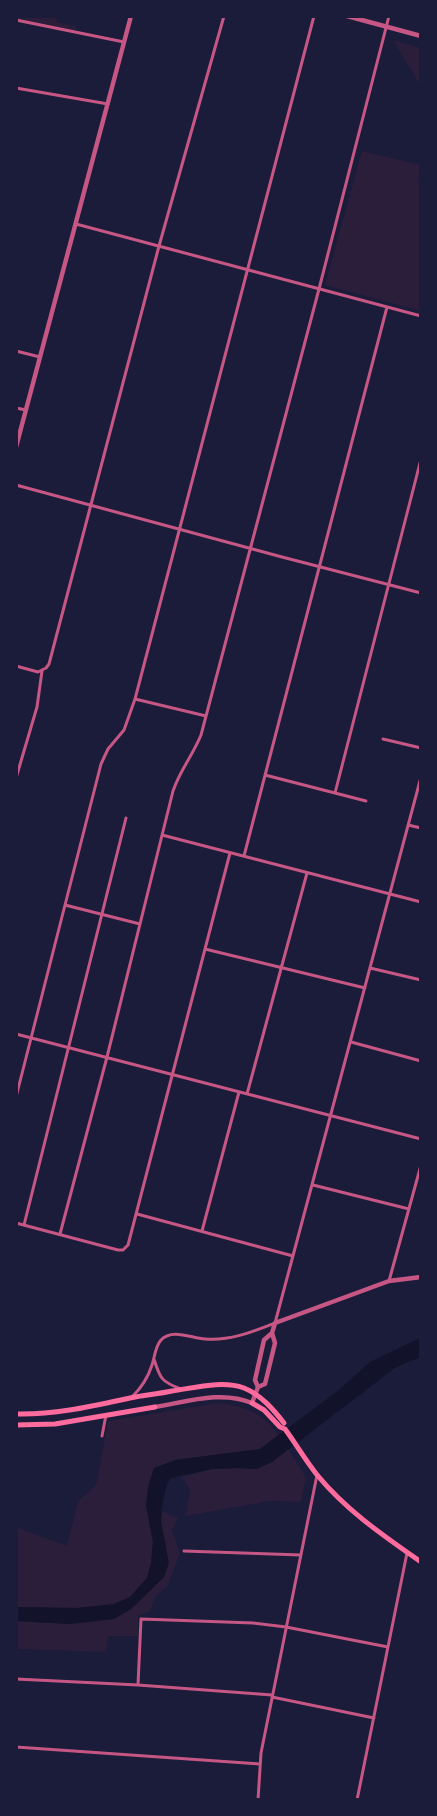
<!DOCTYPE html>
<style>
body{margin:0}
#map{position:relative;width:437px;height:1816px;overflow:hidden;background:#1b1b3a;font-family:"Work Sans",sans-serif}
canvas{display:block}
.frame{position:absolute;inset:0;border:18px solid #1b1b3a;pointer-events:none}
</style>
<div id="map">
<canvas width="437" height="1816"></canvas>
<div class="frame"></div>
</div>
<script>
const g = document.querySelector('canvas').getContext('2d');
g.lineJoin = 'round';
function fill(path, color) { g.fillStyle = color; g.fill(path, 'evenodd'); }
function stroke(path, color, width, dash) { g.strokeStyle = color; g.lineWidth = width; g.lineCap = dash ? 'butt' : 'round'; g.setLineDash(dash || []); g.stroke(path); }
fill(new Path2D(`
 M 16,16 L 50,16 L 57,19 L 57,22 L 76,26 L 75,32 L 16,20 Z
 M 393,40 L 421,48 L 421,87 Z
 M 362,151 L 421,165 L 418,181 L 421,182 L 421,311 L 325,285 Z
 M 218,1403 C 244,1406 264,1413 278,1435 L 260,1449 L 175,1460 L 146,1504 L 153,1542 L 151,1563 L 147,1578 L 130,1597 L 114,1604 L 77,1608 L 16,1607 L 16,1527 L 67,1546 L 78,1501 L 91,1490 L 97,1482 L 108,1421 Z
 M 288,1449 L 306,1477 L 301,1502 L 270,1501 L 186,1516 L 190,1490 L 182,1477 L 212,1469 L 237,1468 L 256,1469 L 272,1462 Z
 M 162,1511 L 178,1518 L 172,1530 L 180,1554 L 167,1587 L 155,1597 L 150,1611 L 138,1616 L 138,1636 L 108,1636 L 106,1652 L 16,1649 L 16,1621 L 70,1624 L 131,1609 L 164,1577 L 166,1543 L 161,1522 Z`), '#2a1e3b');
fill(new Path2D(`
 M 418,1339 L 421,1339 L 421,1357 L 396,1367 L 272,1462 L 256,1469 L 237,1468 L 212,1469 L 171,1478 L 167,1483 L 162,1506 L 161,1522 L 169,1563 L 164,1577 L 131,1609 L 114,1619 L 70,1624 L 16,1621 L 16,1607 L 77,1608 L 114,1604 L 130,1597 L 147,1578 L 151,1563 L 153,1542 L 146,1505 L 148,1487 L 154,1468 L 175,1460 L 260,1449 L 339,1390 L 370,1362 Z`), '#12122b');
stroke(new Path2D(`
 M 16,20 L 124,42
 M 16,88 L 108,104
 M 76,224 L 421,316
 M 16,351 L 40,357
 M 16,408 L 26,410
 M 16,485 L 282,557 L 421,593
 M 16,666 L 38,672 L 46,668 L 49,664 L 159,246 L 224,16
 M 135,699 L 206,716
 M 383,739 L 421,748
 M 265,775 L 366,801
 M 16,778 L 37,707 L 42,671
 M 335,793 L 421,459
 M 408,825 L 421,828
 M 162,835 L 421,902
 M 244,856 L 387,307
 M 65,905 L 140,924
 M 205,949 L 365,988
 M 370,968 L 421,980
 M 16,1034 L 421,1139
 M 351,1042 L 421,1061
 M 247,1094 L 307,873
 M 16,1097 L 101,764 L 108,749 L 124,730 L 135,699 L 314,16
 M 313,1185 L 409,1209
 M 137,1214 L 293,1256
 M 16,1223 L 118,1250 L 123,1250 L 128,1245 L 230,853
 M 24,1225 L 126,818
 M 202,1231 L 239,1092
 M 60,1234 L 107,1057 L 173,791 C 180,770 193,755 201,735 L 319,289 L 389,16
 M 389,1281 L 421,1165
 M 154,1359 C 160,1379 162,1382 181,1389
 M 132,1397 C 142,1387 148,1378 152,1365 C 155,1356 155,1347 161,1340 C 172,1328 191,1338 205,1339 C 230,1341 252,1332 275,1323 L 421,777
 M 102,1436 L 106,1415
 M 184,1551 L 301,1555
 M 16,1679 L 138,1685 L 272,1695
 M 138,1685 L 141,1619 L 253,1623 L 286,1627 L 388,1647
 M 272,1697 L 374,1718
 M 16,1747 L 260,1764
 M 258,1800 L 261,1753 L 317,1475
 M 357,1800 L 407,1553`), '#c65784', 3);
stroke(new Path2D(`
 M 347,16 L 421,36
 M 16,447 L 131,16
 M 258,1387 L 255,1380 L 264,1340 L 272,1333 L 275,1323 L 389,1281 L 421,1277
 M 155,1407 C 186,1402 222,1390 252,1403 L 258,1387 L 265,1384 L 275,1343 L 272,1333`), '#c65784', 4.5);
stroke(new Path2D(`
 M 252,1403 L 264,1410 L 280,1427 L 285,1429 C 296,1444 306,1461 318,1476 C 347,1511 384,1536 421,1562
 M 16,1414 C 55,1415 93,1406 130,1398 C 144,1395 158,1394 172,1391 C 194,1388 222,1380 244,1388 C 261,1395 273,1409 284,1423
 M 16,1425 L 55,1424 L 155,1407`), '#ff6b9d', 5);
</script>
